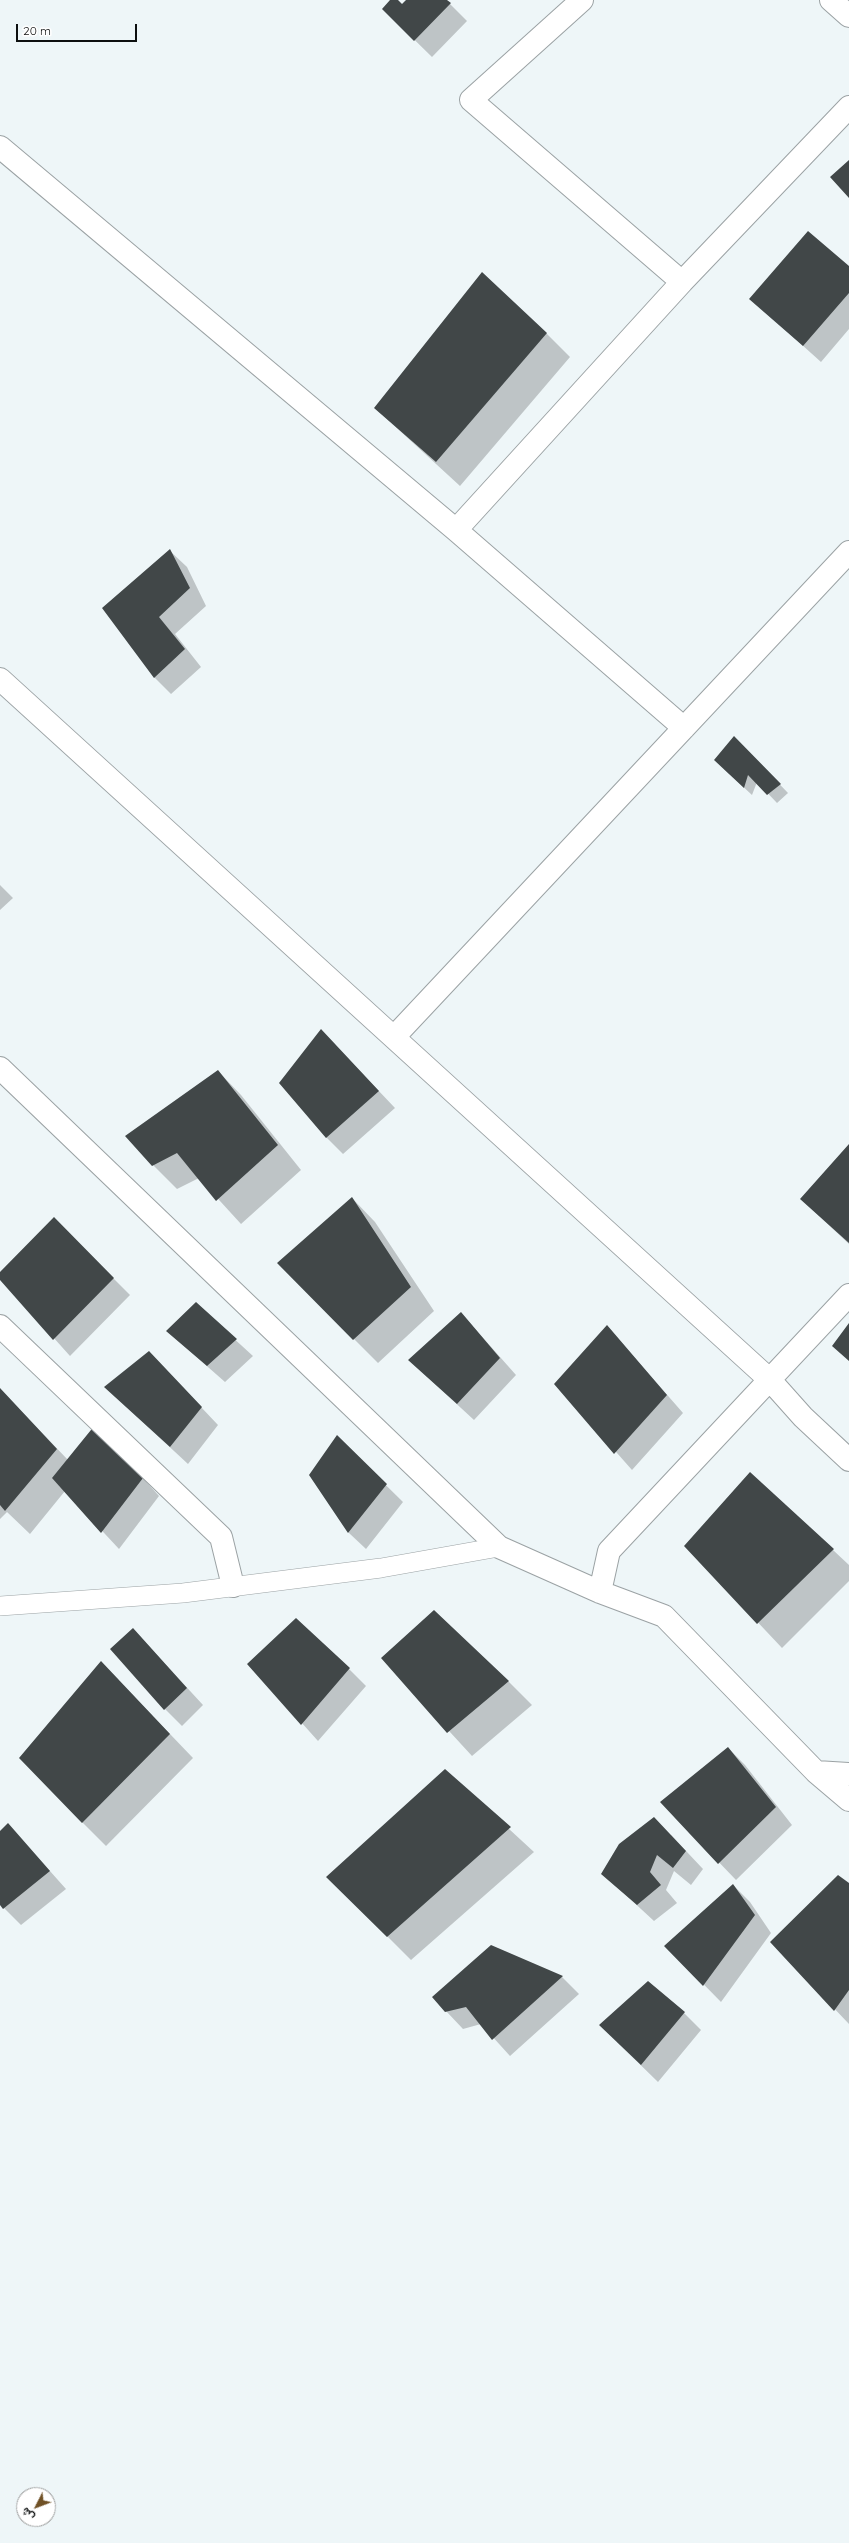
<!DOCTYPE html>
<meta charset="utf-8">
<style>
body{margin:0}
#map{position:relative;width:849px;height:2543px;overflow:hidden;background:#eef6f8;font-family:Quicksand,Vazirmatn,sans-serif}
canvas{display:block}
.north{position:absolute;left:16px;top:2487px;width:40px;height:40px;box-sizing:border-box;background:#fff;border:1px solid #9e9f9f;border-radius:50%;rotate:228deg;font-size:11px;font-weight:700;line-height:16px;text-align:center;color:#0d1010}
.north::after{content:'';display:block;margin:auto;width:14px;height:18px;background:#705126;clip-path:polygon(50% 0,100% 100%,50% 72%,0 100%)}
.scale{position:absolute;left:16px;top:24px;width:121px;height:18px;box-sizing:border-box;border:2px solid #0d1010;border-top:0;padding-left:5px;font-size:12px;line-height:14px;white-space:nowrap;color:#0d1010;-webkit-text-stroke:3px #fff;paint-order:stroke}
</style>
<div id="map">
<canvas width="849" height="2543"></canvas>
<div class="north">ش</div>
<div class="scale">20 m</div>
</div>
<script>
const g = document.querySelector('canvas').getContext('2d');
g.lineJoin = 'round';
function fill(path, color) { g.fillStyle = color; g.fill(path, 'evenodd'); }
function stroke(path, color, width, dash) { g.strokeStyle = color; g.lineWidth = width; g.lineCap = dash ? 'butt' : 'round'; g.setLineDash(dash || []); g.stroke(path); }
fill(new Path2D(`
 M 392,0 L 396,0 L 402,6 L 408,0 L 446,0 L 467,21 L 432,57 L 383,9 Z
 M 849,267 L 849,329 L 821,362 L 751,299 Z
 M 546,333 L 570,357 L 460,486 L 375,408 Z
 M 170,551 L 187,567 L 206,606 L 175,634 L 201,667 L 171,694 L 154,677 L 103,608 Z
 M 743,746 L 788,793 L 777,803 L 757,782 L 752,795 L 724,769 Z
 M 0,885 L 13,898 L 0,910 Z
 M 321,1030 L 395,1108 L 343,1154 L 326,1137 Z
 M 218,1071 L 241,1095 L 301,1170 L 241,1224 L 199,1178 L 177,1189 L 153,1165 Z
 M 849,1145 L 849,1244 L 801,1199 Z
 M 352,1198 L 375,1222 L 434,1311 L 378,1363 L 278,1263 Z
 M 54,1219 L 130,1295 L 70,1356 L 0,1278 L 0,1273 Z
 M 196,1304 L 253,1356 L 225,1382 L 167,1331 Z
 M 461,1313 L 516,1375 L 474,1420 L 409,1360 Z
 M 607,1326 L 683,1413 L 632,1470 L 556,1384 Z
 M 149,1352 L 218,1425 L 188,1464 L 105,1387 Z
 M 0,1389 L 68,1460 L 112,1443 L 159,1496 L 119,1549 L 65,1491 L 30,1534 L 7,1512 L 0,1519 Z
 M 337,1437 L 403,1502 L 366,1549 L 349,1533 L 310,1475 Z
 M 686,1546 L 833,1550 L 849,1565 L 849,1581 L 782,1648 Z
 M 133,1629 L 203,1705 L 182,1726 L 165,1709 Z
 M 382,1658 L 508,1681 L 532,1705 L 472,1756 Z
 M 101,1662 L 193,1758 L 106,1846 L 82,1822 Z
 M 249,1664 L 349,1669 L 366,1686 L 318,1741 Z
 M 728,1748 L 745,1765 L 792,1825 L 736,1880 L 661,1802 Z
 M 445,1770 L 534,1852 L 411,1960 L 328,1877 Z
 M 8,1824 L 66,1889 L 21,1925 L 0,1904 L 0,1832 Z
 M 671,1835 L 703,1869 L 691,1885 L 674,1871 L 666,1890 L 677,1903 L 654,1921 L 602,1873 Z
 M 849,1884 L 849,2024 L 771,1942 Z
 M 733,1885 L 750,1902 L 771,1933 L 721,2002 L 666,1946 Z
 M 491,1947 L 562,1977 L 579,1994 L 510,2056 L 481,2024 L 463,2029 L 446,2011 Z
 M 684,2013 L 701,2030 L 658,2082 L 617,2042 Z`), '#0003');
fill(new Path2D(`
 M 390,0 L 398,0 L 402,4 L 406,0 L 447,0 L 451,3 L 414,41 L 382,9 Z
 M 849,160 L 849,198 L 830,177 Z
 M 808,231 L 849,266 L 849,293 L 803,346 L 749,299 Z
 M 482,272 L 547,333 L 436,462 L 374,408 Z
 M 170,549 L 190,588 L 159,617 L 185,649 L 154,678 L 102,608 Z
 M 734,736 L 781,784 L 767,795 L 748,775 L 744,788 L 714,760 Z
 M 321,1029 L 379,1091 L 326,1138 L 279,1083 Z
 M 218,1070 L 278,1145 L 216,1201 L 177,1153 L 152,1166 L 125,1136 Z
 M 849,1144 L 849,1243 L 800,1199 Z
 M 352,1197 L 411,1287 L 353,1340 L 277,1263 Z
 M 54,1217 L 114,1278 L 53,1340 L 0,1280 L 0,1272 Z
 M 196,1302 L 237,1339 L 207,1366 L 166,1331 Z
 M 461,1312 L 500,1358 L 457,1404 L 408,1360 Z
 M 849,1323 L 849,1361 L 832,1346 Z
 M 607,1325 L 667,1395 L 614,1454 L 554,1384 Z
 M 149,1351 L 202,1407 L 170,1447 L 104,1387 Z
 M 0,1388 L 57,1449 L 5,1511 L 0,1505 Z
 M 95,1425 L 143,1478 L 101,1533 L 52,1478 Z
 M 337,1435 L 387,1484 L 348,1533 L 309,1475 Z
 M 750,1472 L 834,1549 L 757,1624 L 684,1546 Z
 M 434,1610 L 509,1681 L 447,1733 L 381,1658 Z
 M 296,1618 L 350,1668 L 301,1725 L 247,1664 Z
 M 133,1628 L 187,1688 L 164,1710 L 110,1649 Z
 M 101,1661 L 170,1734 L 82,1823 L 19,1758 Z
 M 728,1747 L 776,1807 L 718,1864 L 660,1802 Z
 M 445,1769 L 511,1827 L 387,1937 L 326,1877 Z
 M 654,1817 L 686,1851 L 673,1868 L 657,1855 L 650,1872 L 661,1885 L 637,1905 L 601,1874 L 619,1844 Z
 M 8,1823 L 50,1871 L 3,1909 L 0,1905 L 0,1831 Z
 M 838,1875 L 849,1883 L 849,1990 L 834,2011 L 770,1942 Z
 M 733,1884 L 755,1915 L 703,1986 L 664,1946 Z
 M 491,1945 L 563,1976 L 492,2040 L 466,2007 L 445,2012 L 432,1997 Z
 M 648,1981 L 685,2012 L 641,2065 L 599,2025 Z`), '#414748');
const service = new Path2D(`
 M 0,1606 L 183,1593 L 381,1568 L 499,1547`);
const minor = new Path2D(`
 M 582,0 L 471,100 L 682,282
 M 831,0 L 849,16
 M 0,147 L 456,530 L 684,728
 M 456,530 L 682,282 L 849,107
 M 0,679 L 770,1380 L 803,1417 L 849,1460
 M 394,1037 L 849,552
 M 0,1068 L 499,1547 L 600,1592 L 664,1616 L 816,1772 L 849,1800
 M 0,1326 L 221,1537 L 233,1586
 M 600,1592 L 609,1551 L 849,1295
 M 816,1772 L 849,1774`);
stroke(service, '#9ba2a4', 20);
stroke(minor, '#9ba2a4', 24);
stroke(service, '#fff', 19);
stroke(minor, '#fff', 22);
</script>
